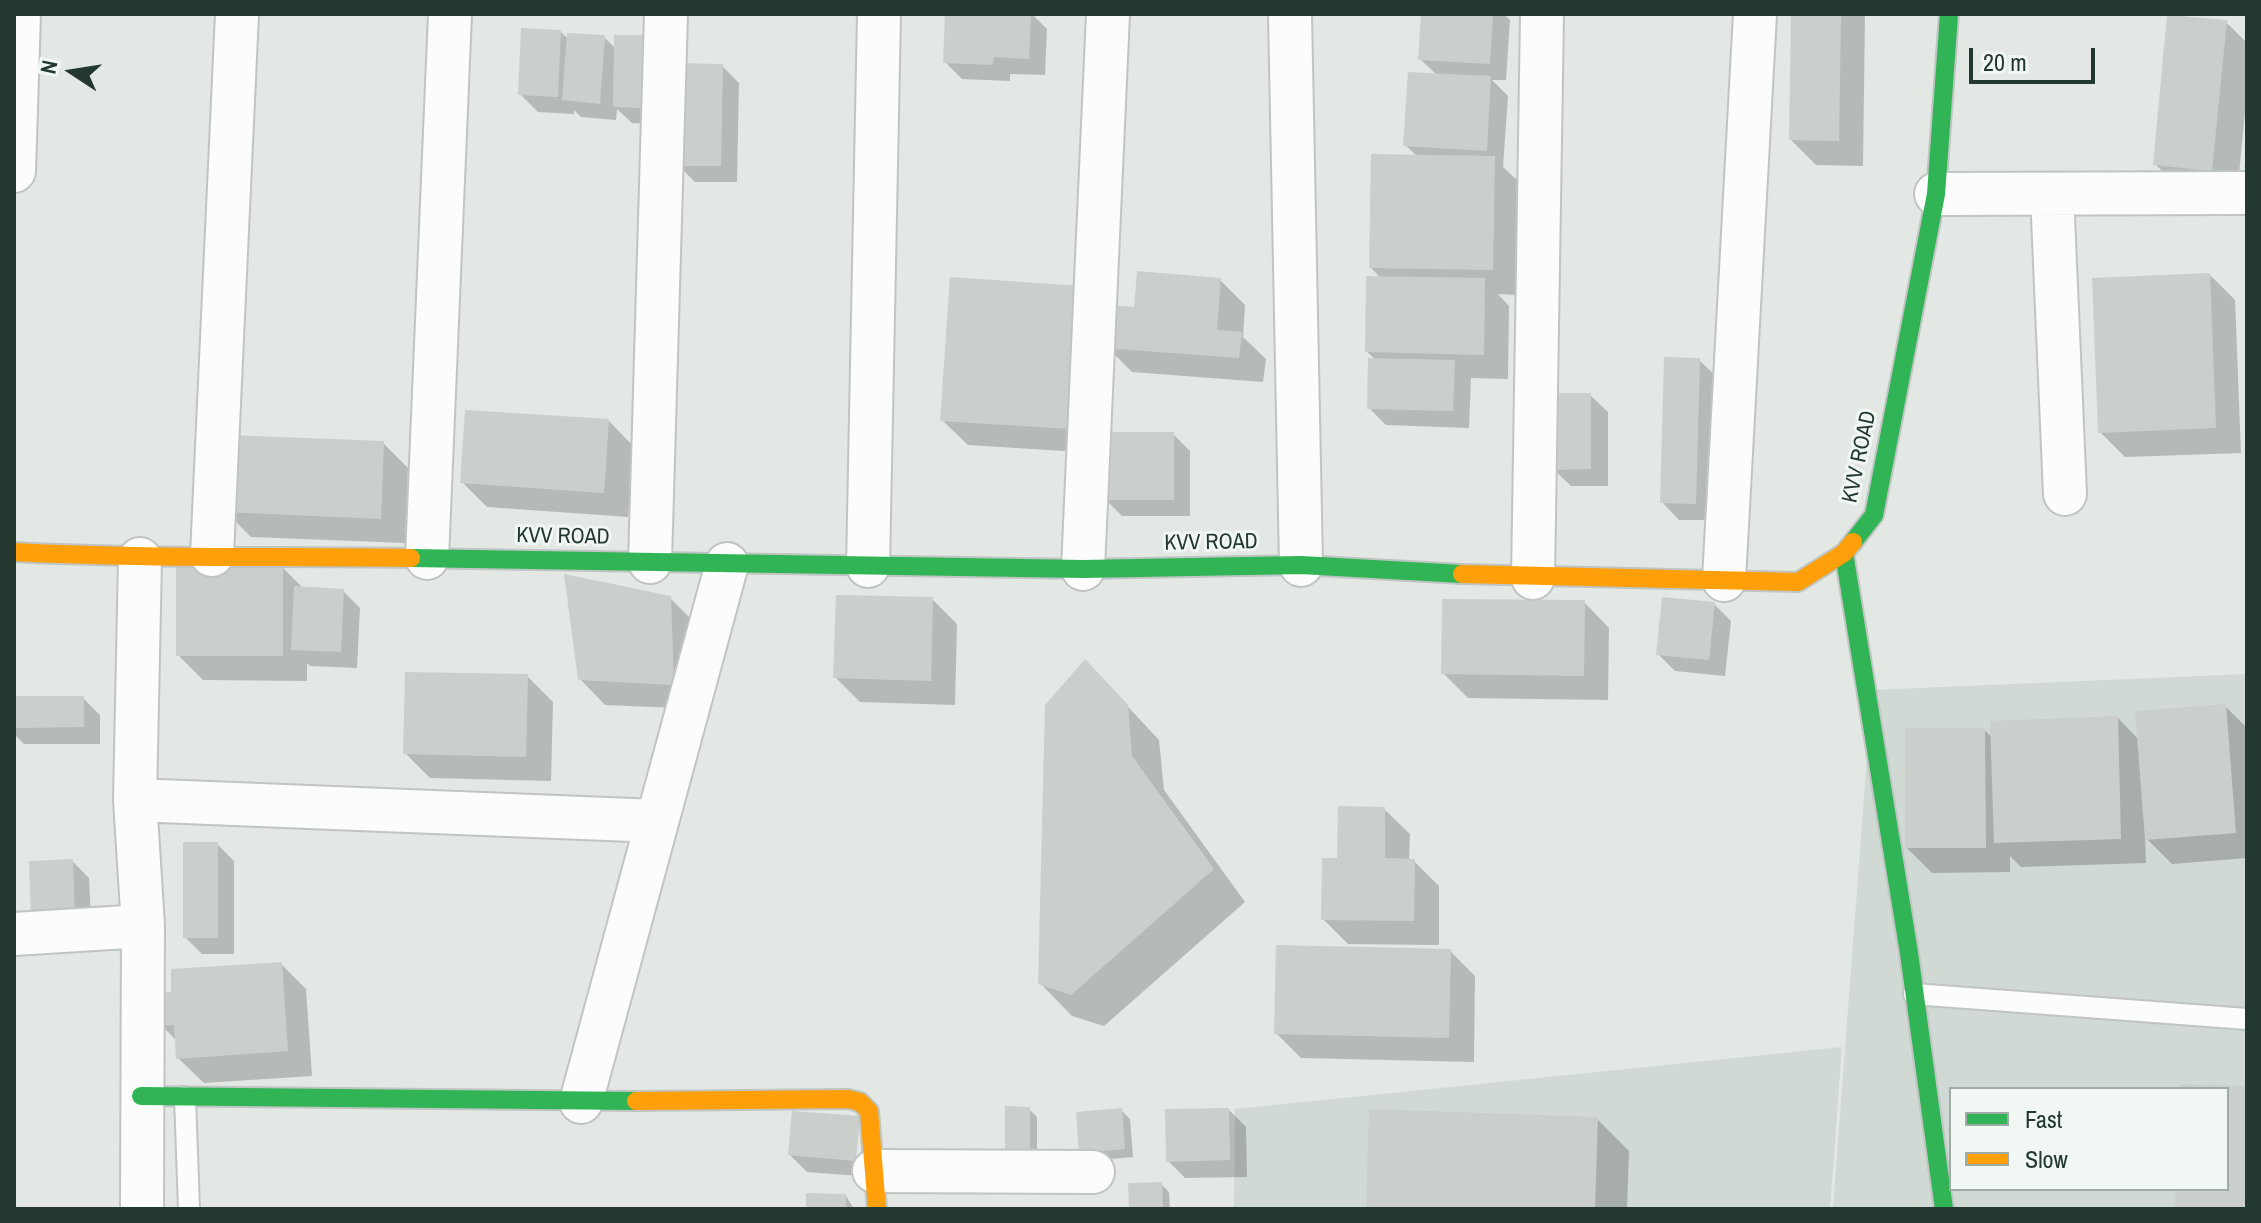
<!DOCTYPE html>
<style>
body{margin:0}
#map{position:relative;width:2261px;height:1223px;overflow:hidden;background:#e3e8e5;font-family:"Archivo Narrow",sans-serif}
canvas{display:block}
.frame{position:absolute;inset:0;border:16px solid #23392f;pointer-events:none}
.legend{position:absolute;left:1949px;top:1087px;width:280px;height:104px;box-sizing:border-box;background:#f1f7f3;border:2px solid #9faba5;margin:0;padding:10px 14px;list-style:none;font-size:24px;color:#23392f}
.legend li{display:flex;align-items:center;gap:16px;height:40px}
.legend b{width:40px;border:2px solid #9faba5}
.north{position:absolute;left:32px;top:32px;width:80px;height:80px;-webkit-text-stroke:6px #f1f7f3;paint-order:stroke;rotate:282deg;font-size:22px;font-weight:700;line-height:32px;text-align:center;color:#23392f}
.north::after{content:'';display:block;margin:auto;width:28px;height:36px;background:#23392f;clip-path:polygon(50% 0,100% 100%,50% 72%,0 100%)}
.scale{position:absolute;left:1969px;top:48px;width:126px;height:36px;box-sizing:border-box;border:4px solid #23392f;border-top:0;padding-left:10px;font-size:24px;line-height:28px;white-space:nowrap;color:#23392f;-webkit-text-stroke:6px #f1f7f3;paint-order:stroke}
</style>
<div id="map">
<canvas width="2261" height="1223"></canvas>
<div class="frame"></div>
<ul class="legend">
<li><b style="height:10px;background:#30b455"></b>Fast</li>
<li><b style="height:10px;background:#ff9f0a"></b>Slow</li>
</ul>
<div class="north">N</div>
<div class="scale">20 m</div>
</div>
<script>
const g = document.querySelector('canvas').getContext('2d');
g.lineJoin = 'round';
function fill(path, color) { g.fillStyle = color; g.fill(path, 'evenodd'); }
function stroke(path, color, width, dash) { g.strokeStyle = color; g.lineWidth = width; g.lineCap = dash ? 'butt' : 'round'; g.setLineDash(dash || []); g.stroke(path); }
function label(font, color, halo, rows, align = 'center') {
  g.font = font + ' "Archivo Narrow",sans-serif'; g.lineWidth = 6; g.setLineDash([]); g.textBaseline = 'middle'; g.strokeStyle = halo; g.fillStyle = color; for (const [text, x, y, turn = 0] of rows) {
    g.save(); g.translate(x, y); g.rotate((+turn || 0) * Math.PI / 180); g.textAlign = isNaN(turn) ? turn : align; if (halo) g.strokeText(text, 0, 0); g.fillText(text, 0, 0); g.restore();
  }
}
fill(new Path2D(`
 M 2247,674 L 2247,1209 L 1833,1209 L 1872,690 ZM 1951,1089 L 2227,1089 L 2227,1189 L 1951,1189 Z
 M 1842,1047 L 1830,1209 L 1234,1209 L 1235,1109 Z`), '#d1d9d4');
fill(new Path2D(`
 M 947,14 L 1032,14 L 1047,29 L 1045,75 L 1010,74 L 1010,81 L 962,79 L 945,62 Z
 M 1423,14 L 1504,14 L 1510,20 L 1506,80 L 1492,80 L 1508,96 L 1503,167 L 1520,183 L 1517,295 L 1498,294 L 1509,306 L 1508,379 L 1471,378 L 1469,428 L 1386,425 L 1369,408 L 1376,360 L 1367,352 L 1382,279 L 1371,268 L 1417,156 L 1405,145 L 1437,75 L 1420,59 Z
 M 1793,14 L 1865,14 L 1863,166 L 1816,165 L 1791,140 Z
 M 2226,22 L 2247,43 L 2247,91 L 2237,195 L 2180,189 L 2155,164 Z
 M 561,32 L 569,40 L 604,37 L 616,49 L 643,37 L 660,54 L 659,124 L 632,123 L 617,109 L 616,120 L 581,117 L 574,110 L 574,114 L 538,112 L 520,94 Z
 M 722,66 L 739,83 L 737,182 L 695,182 L 678,165 Z
 M 2210,275 L 2235,300 L 2241,453 L 2125,457 L 2100,432 Z
 M 1220,280 L 1245,305 L 1243,337 L 1266,359 L 1263,382 L 1132,372 L 1103,343 L 1096,453 L 968,445 L 942,420 L 1136,309 Z
 M 1699,360 L 1717,377 L 1713,520 L 1679,520 L 1662,502 Z
 M 1590,395 L 1608,412 L 1608,486 L 1571,486 L 1553,469 Z
 M 609,421 L 634,447 L 628,517 L 487,507 L 462,482 Z
 M 1173,434 L 1190,451 L 1190,516 L 1122,516 L 1105,499 Z
 M 383,443 L 408,468 L 405,543 L 251,537 L 226,512 Z
 M 282,567 L 304,589 L 343,591 L 360,608 L 357,668 L 310,666 L 307,663 L 307,681 L 203,680 L 178,655 Z
 M 670,598 L 695,623 L 698,709 L 605,705 L 580,679 Z
 M 932,599 L 957,624 L 955,705 L 860,702 L 835,677 Z
 M 1584,602 L 1609,628 L 1608,700 L 1468,698 L 1443,673 Z
 M 1714,604 L 1731,621 L 1725,676 L 1675,671 L 1658,654 Z
 M 527,676 L 553,702 L 551,781 L 430,778 L 405,753 Z
 M 1116,694 L 1159,740 L 1164,790 L 1245,902 L 1104,1026 L 1072,1016 L 1040,983 Z
 M 14,698 L 83,698 L 100,715 L 100,744 L 24,744 L 14,734 Z
 M 2225,706 L 2247,728 L 2247,858 L 2172,864 L 2145,837 L 2146,863 L 2021,867 L 2010,856 L 2010,872 L 1932,873 L 1907,848 L 1984,730 L 1993,738 L 2118,718 L 2139,740 Z
 M 1384,809 L 1410,834 L 1409,861 L 1414,861 L 1439,886 L 1439,945 L 1348,944 L 1323,919 L 1339,860 Z
 M 217,844 L 234,861 L 234,954 L 202,954 L 185,937 Z
 M 72,861 L 89,878 L 92,936 L 31,863 Z
 M 1450,951 L 1475,976 L 1474,1062 L 1301,1058 L 1276,1033 Z
 M 281,964 L 306,989 L 312,1076 L 204,1083 L 178,1058 L 177,1041 L 161,1025 L 174,993 Z
 M 1029,1109 L 1037,1117 L 1037,1160 L 1015,1160 Z
 M 1121,1110 L 1130,1119 L 1133,1157 L 1089,1161 Z
 M 1229,1110 L 1246,1127 L 1247,1177 L 1185,1178 L 1168,1161 Z
 M 793,1113 L 873,1177 L 807,1172 L 790,1155 Z
 M 1597,1119 L 1629,1151 L 1627,1209 L 1368,1209 Z
 M 1161,1184 L 1169,1192 L 1170,1209 L 1131,1209 Z
 M 846,1196 L 854,1209 L 808,1209 Z`), '#0003');
fill(new Path2D(`
 M 945,14 L 1031,14 L 1029,59 L 994,57 L 993,65 L 943,63 Z
 M 1421,14 L 1493,14 L 1490,64 L 1418,60 Z
 M 1791,14 L 1841,14 L 1839,141 L 1789,140 Z
 M 2167,15 L 2227,20 L 2212,171 L 2153,165 Z
 M 521,28 L 561,30 L 558,97 L 518,95 Z
 M 567,33 L 605,35 L 600,104 L 562,100 Z
 M 614,35 L 644,35 L 643,108 L 613,107 Z
 M 677,63 L 723,64 L 721,166 L 676,166 Z
 M 1408,72 L 1491,76 L 1487,151 L 1403,146 Z
 M 1371,154 L 1495,156 L 1493,270 L 1369,268 Z
 M 1137,271 L 1221,278 L 1217,330 L 1242,332 L 1239,358 L 1105,348 L 1108,305 L 1134,307 Z
 M 2210,273 L 2216,428 L 2098,433 L 2092,278 Z
 M 1366,276 L 1485,278 L 1484,355 L 1365,352 Z
 M 950,277 L 1081,286 L 1072,429 L 940,421 Z
 M 1664,357 L 1700,358 L 1696,504 L 1660,503 Z
 M 1368,358 L 1455,360 L 1453,411 L 1367,409 Z
 M 1551,393 L 1591,393 L 1591,469 L 1551,470 Z
 M 465,410 L 609,419 L 604,493 L 460,483 Z
 M 1104,432 L 1174,432 L 1174,500 L 1103,500 Z
 M 227,435 L 384,441 L 381,519 L 224,512 Z
 M 176,564 L 283,565 L 283,656 L 176,656 Z
 M 564,574 L 671,596 L 674,685 L 578,680 Z
 M 294,586 L 344,589 L 341,652 L 291,650 Z
 M 836,595 L 933,597 L 931,681 L 833,678 Z
 M 1662,597 L 1715,602 L 1709,660 L 1656,655 Z
 M 1442,599 L 1585,600 L 1584,676 L 1441,674 Z
 M 1085,659 L 1128,705 L 1132,756 L 1214,869 L 1071,995 L 1038,984 L 1045,705 Z
 M 405,672 L 528,674 L 526,757 L 403,754 Z
 M 14,696 L 84,696 L 84,727 L 14,728 Z
 M 2226,704 L 2236,833 L 2145,840 L 2135,711 Z
 M 2118,716 L 2121,839 L 1994,843 L 1990,721 Z
 M 1905,728 L 1985,728 L 1986,848 L 1905,848 Z
 M 1338,806 L 1385,807 L 1385,858 L 1415,859 L 1414,921 L 1321,920 L 1322,858 L 1337,858 Z
 M 183,842 L 218,842 L 218,938 L 183,938 Z
 M 73,859 L 75,919 L 31,921 L 29,861 Z
 M 1276,945 L 1451,949 L 1449,1038 L 1274,1034 Z
 M 282,962 L 288,1051 L 176,1059 L 174,1025 L 159,1026 L 157,993 L 171,992 L 171,969 Z
 M 2180,1084 L 2247,1086 L 2247,1209 L 2175,1209 L 2176,1189 L 2227,1189 L 2227,1089 L 2179,1089 Z
 M 1005,1106 L 1030,1107 L 1030,1152 L 1005,1152 Z
 M 1122,1108 L 1125,1149 L 1079,1153 L 1076,1112 Z
 M 1229,1108 L 1230,1160 L 1166,1162 L 1165,1109 Z
 M 1369,1109 L 1598,1117 L 1595,1209 L 1366,1209 Z
 M 792,1111 L 860,1116 L 856,1161 L 788,1155 Z
 M 1162,1182 L 1163,1209 L 1129,1209 L 1128,1183 Z
 M 806,1193 L 846,1194 L 846,1209 L 806,1209 Z`), '#cacfcc');
const lane = new Path2D(`
 M 1914,994 L 2247,1019
 M 185,1097 L 189,1209`);
const street = new Path2D(`
 M 1290,14 L 1301,565
 M 14,171 L 19,14
 M 1936,194 L 2247,193
 M 2052,194 L 2065,494
 M 212,555 L 237,14
 M 427,558 L 450,14
 M 140,559 L 135,800 L 143,926 L 142,1209
 M 650,562 L 666,14
 M 868,566 L 879,14
 M 1083,569 L 1108,14
 M 1533,578 L 1542,14
 M 1724,580 L 1755,14
 M 135,800 L 657,821
 M 14,934 L 143,926
 M 581,1102 L 727,564
 M 874,1171 L 1093,1172`);
const fast = new Path2D(`
 M 1853,542 L 1874,515 L 1936,194 L 1949,14
 M 1844,553 L 1909,953 L 1944,1209
 M 411,558 L 1083,569 L 1301,565 L 1462,574
 M 141,1096 L 636,1101`);
const slow = new Path2D(`
 M 14,552 C 146,559 278,556 411,558
 M 1462,574 L 1798,582 L 1844,553 L 1853,542
 M 636,1101 L 848,1099 L 860,1102 L 869,1111 L 877,1209`);
stroke(lane, '#c0c5c2', 24);
stroke(street, '#c0c5c2', 46);
stroke(fast, '#bfc5c2', 22);
stroke(slow, '#bfc5c2', 22);
stroke(lane, '#fbfcfb', 20);
stroke(street, '#fbfcfb', 42);
stroke(fast, '#30b455', 18);
stroke(slow, '#ff9f0a', 18);
label('22px', '#23392f', '#f1f7f3', [
 ["KVV ROAD",1860,457,-78],
 ["KVV ROAD",563,537,1],
 ["KVV ROAD",1211,543,-1]
]);
</script>
